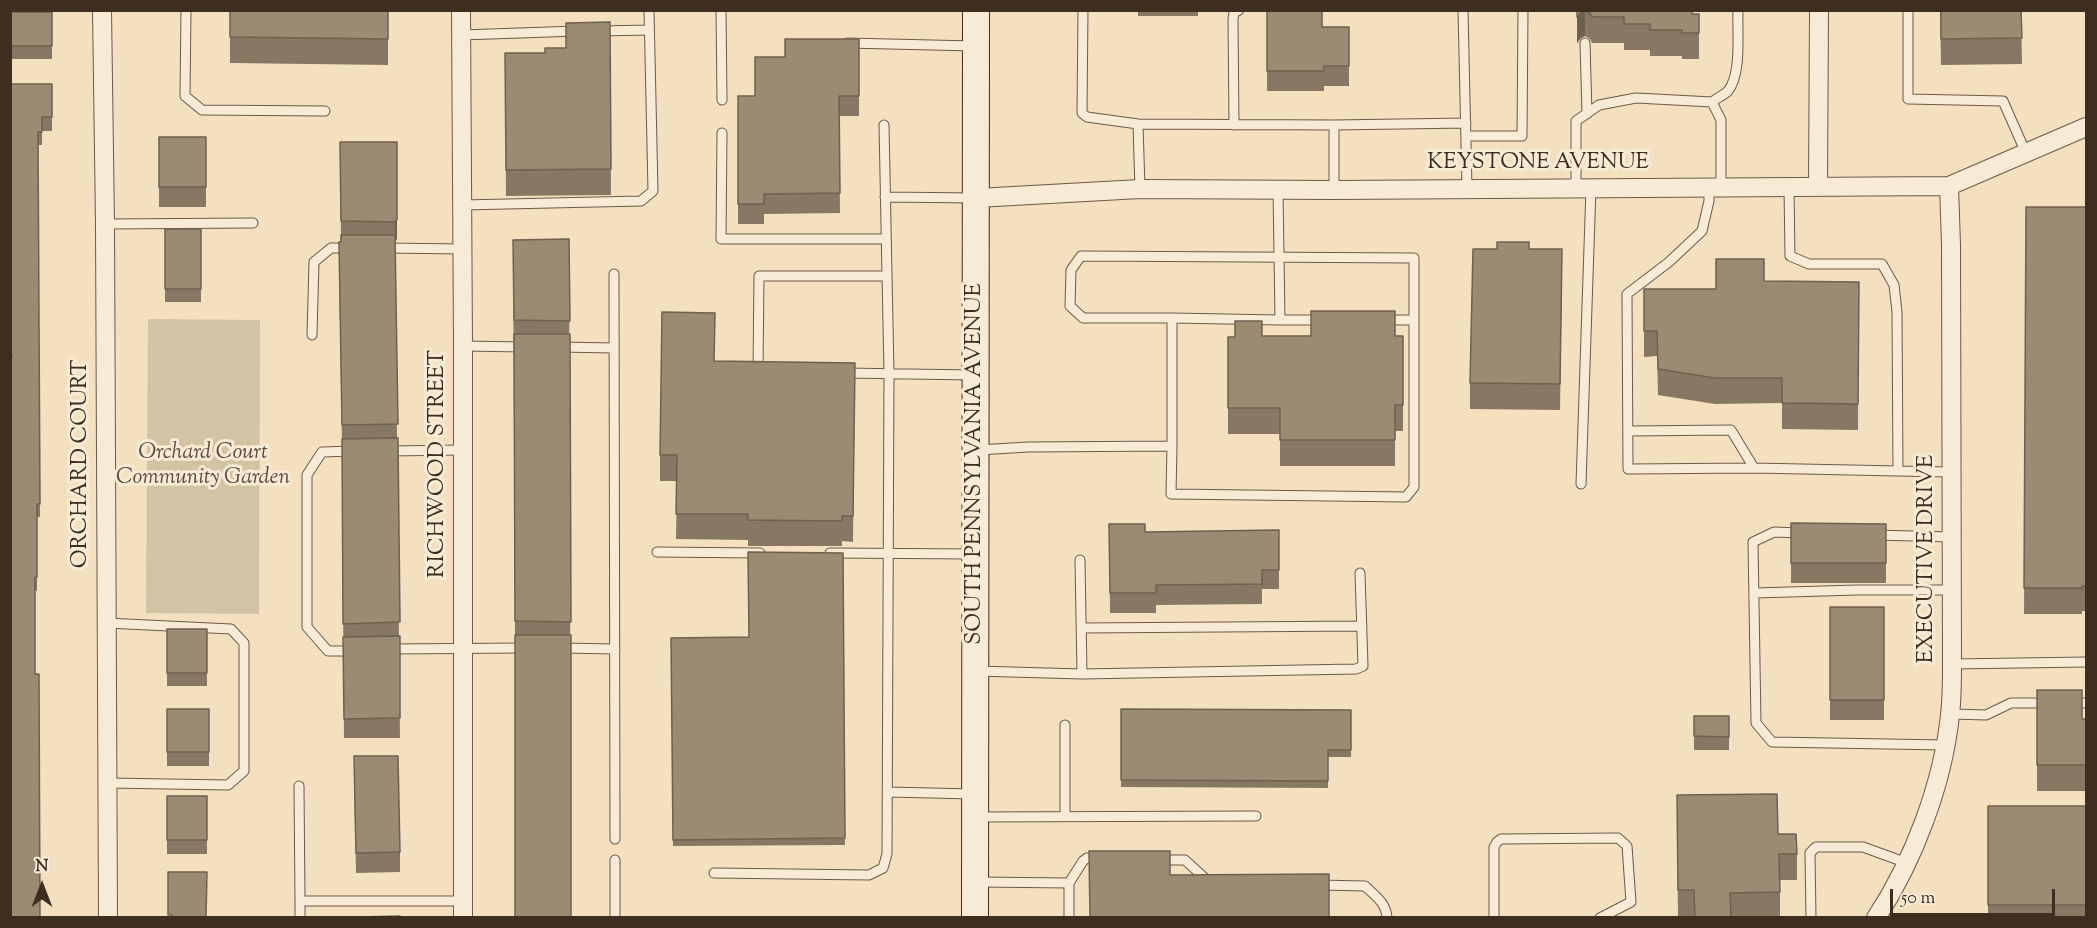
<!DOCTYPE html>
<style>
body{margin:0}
#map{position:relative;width:2097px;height:928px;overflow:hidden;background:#f2e0bf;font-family:"Sorts Mill Goudy",serif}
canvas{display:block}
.frame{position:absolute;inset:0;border:12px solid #3e2e20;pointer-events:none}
.north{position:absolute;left:12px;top:856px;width:60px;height:60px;-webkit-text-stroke:4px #f7ebd5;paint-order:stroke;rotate:0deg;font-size:16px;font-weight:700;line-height:24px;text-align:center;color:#3e2e20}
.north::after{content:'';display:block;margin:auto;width:21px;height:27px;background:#3e2e20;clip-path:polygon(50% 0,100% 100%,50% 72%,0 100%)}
.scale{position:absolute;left:1890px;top:889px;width:165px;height:27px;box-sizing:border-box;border:3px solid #3e2e20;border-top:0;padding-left:8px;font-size:18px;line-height:21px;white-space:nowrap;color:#3e2e20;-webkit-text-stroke:4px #f7ebd5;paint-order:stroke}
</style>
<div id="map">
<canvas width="2097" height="928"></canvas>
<div class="frame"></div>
<div class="north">N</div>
<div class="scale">50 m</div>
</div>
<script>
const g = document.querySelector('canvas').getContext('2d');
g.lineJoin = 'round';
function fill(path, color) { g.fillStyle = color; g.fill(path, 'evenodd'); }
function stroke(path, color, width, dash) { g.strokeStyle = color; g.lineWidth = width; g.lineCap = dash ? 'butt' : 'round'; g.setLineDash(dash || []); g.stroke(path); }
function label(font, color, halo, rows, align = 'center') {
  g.font = font + ' "Sorts Mill Goudy",serif'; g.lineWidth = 6; g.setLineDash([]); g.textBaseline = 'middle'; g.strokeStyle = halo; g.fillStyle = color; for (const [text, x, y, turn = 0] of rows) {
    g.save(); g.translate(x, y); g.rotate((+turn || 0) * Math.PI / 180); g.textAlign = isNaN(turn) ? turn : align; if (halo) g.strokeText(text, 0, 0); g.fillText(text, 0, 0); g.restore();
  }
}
fill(new Path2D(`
 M 148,319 L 260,320 L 259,614 L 146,613 Z`), '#d3c2a4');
const service = new Path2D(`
 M 186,10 L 185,96 L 202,110 L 325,111
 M 721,10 L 722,100
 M 1083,10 L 1082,113 L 1087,117 L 1138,124 L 1140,189
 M 1463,10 L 1467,188
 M 1908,10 L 1908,99 L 2003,101 L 2026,153
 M 598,31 L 649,30
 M 461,35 L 578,31
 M 847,43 L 974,46
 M 1585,43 L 1587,114
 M 1712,102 C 1717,98 1724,95 1728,91 C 1742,74 1737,32 1738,10
 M 1138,124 L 1334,125 L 1466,123
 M 1234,125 L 1233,19 L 1234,13 L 1239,10
 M 1334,125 L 1334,190
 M 722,133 L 721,239 L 886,239
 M 1466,136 L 1522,136 L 1523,10
 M 1576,188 L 1576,121 L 1599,105 L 1636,98 L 1712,102 L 1721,120 L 1721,188
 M 1709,188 L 1709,201 L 1702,231 L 1669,262 L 1627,294 L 1628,469 L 1754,468 L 1898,471
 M 1789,188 L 1790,256 L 1809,264 L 1882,264 L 1894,285 L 1897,312 L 1898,471 L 1951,472
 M 885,197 L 975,198
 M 462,205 L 641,201 L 653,191 L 649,10
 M 105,224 L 253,223
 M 384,248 L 463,249
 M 614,274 L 615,839
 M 1172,318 L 1083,318 L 1070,306 L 1071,270 L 1081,256 L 1414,258 L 1414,487 L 1406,497 L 1171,494 L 1172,446
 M 1280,320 L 1322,320
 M 1384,320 L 1413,320
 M 312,335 L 314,262 L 331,248 L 349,248
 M 463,346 L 524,347
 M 559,347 L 614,348
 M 758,371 L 759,276 L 886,276
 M 844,373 L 974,375
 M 1628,431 L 1731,430 L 1754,468
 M 978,450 L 1028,447 L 1172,446 L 1172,318 L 1280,320 L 1278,189
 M 352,451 L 322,452 L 307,475 L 307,627 L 328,651 L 354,651
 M 387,451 L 464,450
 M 1581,484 L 1591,188
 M 1801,533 L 1774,532 L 1753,542 L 1756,723 L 1772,742 L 1945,745
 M 1875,535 L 1951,537
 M 657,552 L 760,553
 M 830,553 L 973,554
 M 1080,560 L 1082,674
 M 1755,593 L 1857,590 L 1952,590
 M 106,623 L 231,629 L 244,643 L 244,771 L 228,785 L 108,783
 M 1081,628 L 1362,626
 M 560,648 L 615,649
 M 389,649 L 525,648
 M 1952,664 L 2086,662
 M 976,671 L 1082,674 L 1356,669 L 1363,666 L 1360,573
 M 2070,703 L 2086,703
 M 1951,714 L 1986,715 L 2011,703 L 2047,703
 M 1065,725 L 1065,816
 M 299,786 L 300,901
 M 889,792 L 973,794
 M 976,817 L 1256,816
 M 615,860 L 615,918
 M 1159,860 L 1185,860 L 1209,882
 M 714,873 L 869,875 L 883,868 L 887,854 L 889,373 L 884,125
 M 978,882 L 1069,883
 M 1319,885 L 1365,886 C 1375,896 1386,902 1387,918
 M 300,918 L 300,901 L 463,901
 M 1069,918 L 1069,883 L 1083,861 L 1087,858 L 1100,858
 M 1494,918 L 1494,847 L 1497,842 L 1501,839 L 1618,838 L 1627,846 L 1631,902 L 1600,918
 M 1811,918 L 1810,853 L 1816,847 L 1863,847 L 1907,863`);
const minor = new Path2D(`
 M 102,10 L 105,224 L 108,918
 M 461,10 L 463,346 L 463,918
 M 1818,187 L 1819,10
 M 977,198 L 1140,189 L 1334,190 L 1949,186 L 2086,127
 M 1876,918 C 1914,860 1943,783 1950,715 C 1952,698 1952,681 1952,664 L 1951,245 L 1949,186`);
const secondary = new Path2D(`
 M 975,918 L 976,10`);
stroke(service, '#6b5a48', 11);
stroke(minor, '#6b5a48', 20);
stroke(secondary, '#3e2e20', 28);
stroke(service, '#f7ebd5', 9);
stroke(minor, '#f7ebd5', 18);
stroke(secondary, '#f7ebd5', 26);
fill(new Path2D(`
 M 230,10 L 388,10 L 388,65 L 230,63 Z
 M 1138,10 L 1198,10 L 1198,16 L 1138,16 Z
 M 1267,10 L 1322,27 L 1349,27 L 1349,86 L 1324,86 L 1324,91 L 1267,91 Z
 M 1577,10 L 1699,14 L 1699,59 L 1682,59 L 1682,56 L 1650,56 L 1650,50 L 1624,50 L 1624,43 L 1592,43 L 1590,39 L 1585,36 L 1581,38 L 1577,43 Z
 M 1940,10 L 2021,10 L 2022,64 L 1941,65 Z
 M 11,12 L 52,12 L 52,59 L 11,59 Z
 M 610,22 L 611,195 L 506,196 L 505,53 L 545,53 L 566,48 Z
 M 859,39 L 859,116 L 839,116 L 840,213 L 764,214 L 764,224 L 738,224 L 738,96 L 755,96 L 785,57 Z
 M 10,84 L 52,84 L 52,131 L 42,131 L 42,145 L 38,145 L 40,517 L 37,517 L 37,591 L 35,591 L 35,674 L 40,918 L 11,666 L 10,666 Z
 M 159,137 L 206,137 L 206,207 L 159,207 Z
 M 340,142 L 397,142 L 397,239 L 395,241 L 400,738 L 344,738 L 342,445 L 339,262 L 341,242 Z
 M 2026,207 L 2086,207 L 2086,611 L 2082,611 L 2082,614 L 2024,614 Z
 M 165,229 L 201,229 L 201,302 L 165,302 Z
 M 569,239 L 571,918 L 515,641 L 513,240 Z
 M 1529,249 L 1562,275 L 1560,410 L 1470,409 L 1470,383 Z
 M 1764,281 L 1859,282 L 1858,430 L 1782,429 L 1782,403 L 1715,404 L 1658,395 L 1657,356 L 1644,357 L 1644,289 L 1716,289 Z
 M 1403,336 L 1403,431 L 1395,431 L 1395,466 L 1280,466 L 1280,434 L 1228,434 L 1228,337 Z
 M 714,361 L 855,363 L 853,542 L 842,541 L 842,546 L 748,546 L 748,540 L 676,539 L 677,481 L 660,481 L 660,455 Z
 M 1791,523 L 1886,524 L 1886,583 L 1791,583 Z
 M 1109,524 L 1145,532 L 1279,530 L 1279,589 L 1262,589 L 1262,604 L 1156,605 L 1156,613 L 1110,613 Z
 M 843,553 L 845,845 L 673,846 L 671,638 L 749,637 Z
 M 1830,607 L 1884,607 L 1884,720 L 1830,720 Z
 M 167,629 L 207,629 L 207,686 L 167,686 Z
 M 2037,690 L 2082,719 L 2086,719 L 2086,791 L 2037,791 Z
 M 167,709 L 209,709 L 209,766 L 167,766 Z
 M 1121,709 L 1351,710 L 1351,757 L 1328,757 L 1328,788 L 1121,787 Z
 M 1694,716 L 1729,716 L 1729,750 L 1694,750 Z
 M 354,776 L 400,852 L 400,872 L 356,873 Z
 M 167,796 L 207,796 L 207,854 L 167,854 Z
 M 1988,806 L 2086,806 L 2086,918 L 1988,918 Z
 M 1677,821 L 1778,834 L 1797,854 L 1797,880 L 1780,880 L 1780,918 L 1694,918 L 1694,916 L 1678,916 Z`), '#867863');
fill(new Path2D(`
 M 1585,11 L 1585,36 L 1581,38 L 1577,43 L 1577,17 L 1581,12 Z
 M 397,219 L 397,239 L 395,242 L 395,222 Z`), '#6d6150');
const building = new Path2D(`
 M 230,10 L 388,10 L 388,39 L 230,37 Z
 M 1267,10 L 1322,10 L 1322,27 L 1349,27 L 1349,66 L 1324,66 L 1324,71 L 1267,71 Z
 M 1577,10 L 1692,10 L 1692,14 L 1699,14 L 1699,33 L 1682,33 L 1682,30 L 1650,30 L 1650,24 L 1624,24 L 1624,17 L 1592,17 L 1590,13 L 1585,11 L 1581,12 L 1577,17 Z
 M 1941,10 L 2021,10 L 2022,38 L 1941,39 Z
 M 11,12 L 52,12 L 52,46 L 11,46 Z
 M 610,22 L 611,169 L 506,170 L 505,53 L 545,53 L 545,48 L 566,48 L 566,23 Z
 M 785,39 L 859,39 L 859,96 L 839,96 L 840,193 L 764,194 L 764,204 L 738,204 L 738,96 L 755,96 L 755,57 L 785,57 Z
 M 10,84 L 52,84 L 52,117 L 42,117 L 42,132 L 38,132 L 40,504 L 37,504 L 37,577 L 35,577 L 35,674 L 39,674 L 40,918 L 10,918 L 11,653 L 10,653 L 10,365 L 12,354 L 10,354 Z
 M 159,137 L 206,137 L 206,187 L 159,187 Z
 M 340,142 L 397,142 L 397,219 L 395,222 L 341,221 Z
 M 2026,207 L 2086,207 L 2086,586 L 2082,586 L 2082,588 L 2024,588 Z
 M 165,229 L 201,229 L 201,289 L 165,289 Z
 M 341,235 L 395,235 L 398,424 L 342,425 L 339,242 L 341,242 Z
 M 569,239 L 570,321 L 514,320 L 513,240 Z
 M 1497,242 L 1529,242 L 1529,249 L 1562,249 L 1560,384 L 1470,383 L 1473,249 L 1497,249 Z
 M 1716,259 L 1764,259 L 1764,281 L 1859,282 L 1858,404 L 1782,403 L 1782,378 L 1715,378 L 1658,369 L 1657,331 L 1644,331 L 1644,289 L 1716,289 Z
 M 1311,311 L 1395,311 L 1395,336 L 1403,336 L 1403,405 L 1395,405 L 1395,440 L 1280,440 L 1280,408 L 1228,408 L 1228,337 L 1235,337 L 1235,321 L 1262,321 L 1262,336 L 1311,336 Z
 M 662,312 L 715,313 L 714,361 L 855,363 L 853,516 L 842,516 L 842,521 L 748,520 L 748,514 L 676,514 L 677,455 L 660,455 Z
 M 514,334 L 570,334 L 571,622 L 515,621 Z
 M 398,438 L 400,622 L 343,624 L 342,439 Z
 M 1791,523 L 1886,524 L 1886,563 L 1791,563 Z
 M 1109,524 L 1145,524 L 1145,532 L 1279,530 L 1279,570 L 1262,570 L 1262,584 L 1156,585 L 1156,593 L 1110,593 Z
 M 748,552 L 843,553 L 845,838 L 673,840 L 671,638 L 749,637 Z
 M 1830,607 L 1884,607 L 1884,700 L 1830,700 Z
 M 167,629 L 207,629 L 207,673 L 167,673 Z
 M 515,635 L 571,635 L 571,918 L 515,918 Z
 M 400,636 L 400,718 L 344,719 L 343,637 Z
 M 2037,690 L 2082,690 L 2082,719 L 2086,719 L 2086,765 L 2037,765 Z
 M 167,709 L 209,709 L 209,752 L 167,752 Z
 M 1121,709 L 1351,710 L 1351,750 L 1328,750 L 1328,781 L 1121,780 Z
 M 1694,716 L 1729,716 L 1729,737 L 1694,736 Z
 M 354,756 L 398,756 L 400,852 L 356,853 Z
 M 1777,794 L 1778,834 L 1796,834 L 1797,854 L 1779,854 L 1780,892 L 1730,893 L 1731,918 L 1695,918 L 1694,890 L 1678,890 L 1677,795 Z
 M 167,796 L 207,796 L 207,840 L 167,840 Z
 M 1988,806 L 2086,806 L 2086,905 L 1988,905 Z
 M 1089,851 L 1170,851 L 1170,875 L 1329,874 L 1329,918 L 1090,918 Z
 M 168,872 L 207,872 L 206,918 L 172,918 L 172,915 L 168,915 Z
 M 400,916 L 400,918 L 357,917 Z`);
fill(building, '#9c8b73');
stroke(building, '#6d6150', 1.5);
label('22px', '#3e2e20', '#f7ebd5', [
 ["KEYSTONE AVENUE",1538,164],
 ["ORCHARD COURT",82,464,-90],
 ["RICHWOOD STREET",439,464,-90],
 ["SOUTH PENNSYLVANIA AVENUE",976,464,-90],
 ["EXECUTIVE DRIVE",1928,559,-90]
]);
label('italic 22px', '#5c4c3a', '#f7ebd5', [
 ["Orchard Court",203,454],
 ["Community Garden",203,479]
]);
</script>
